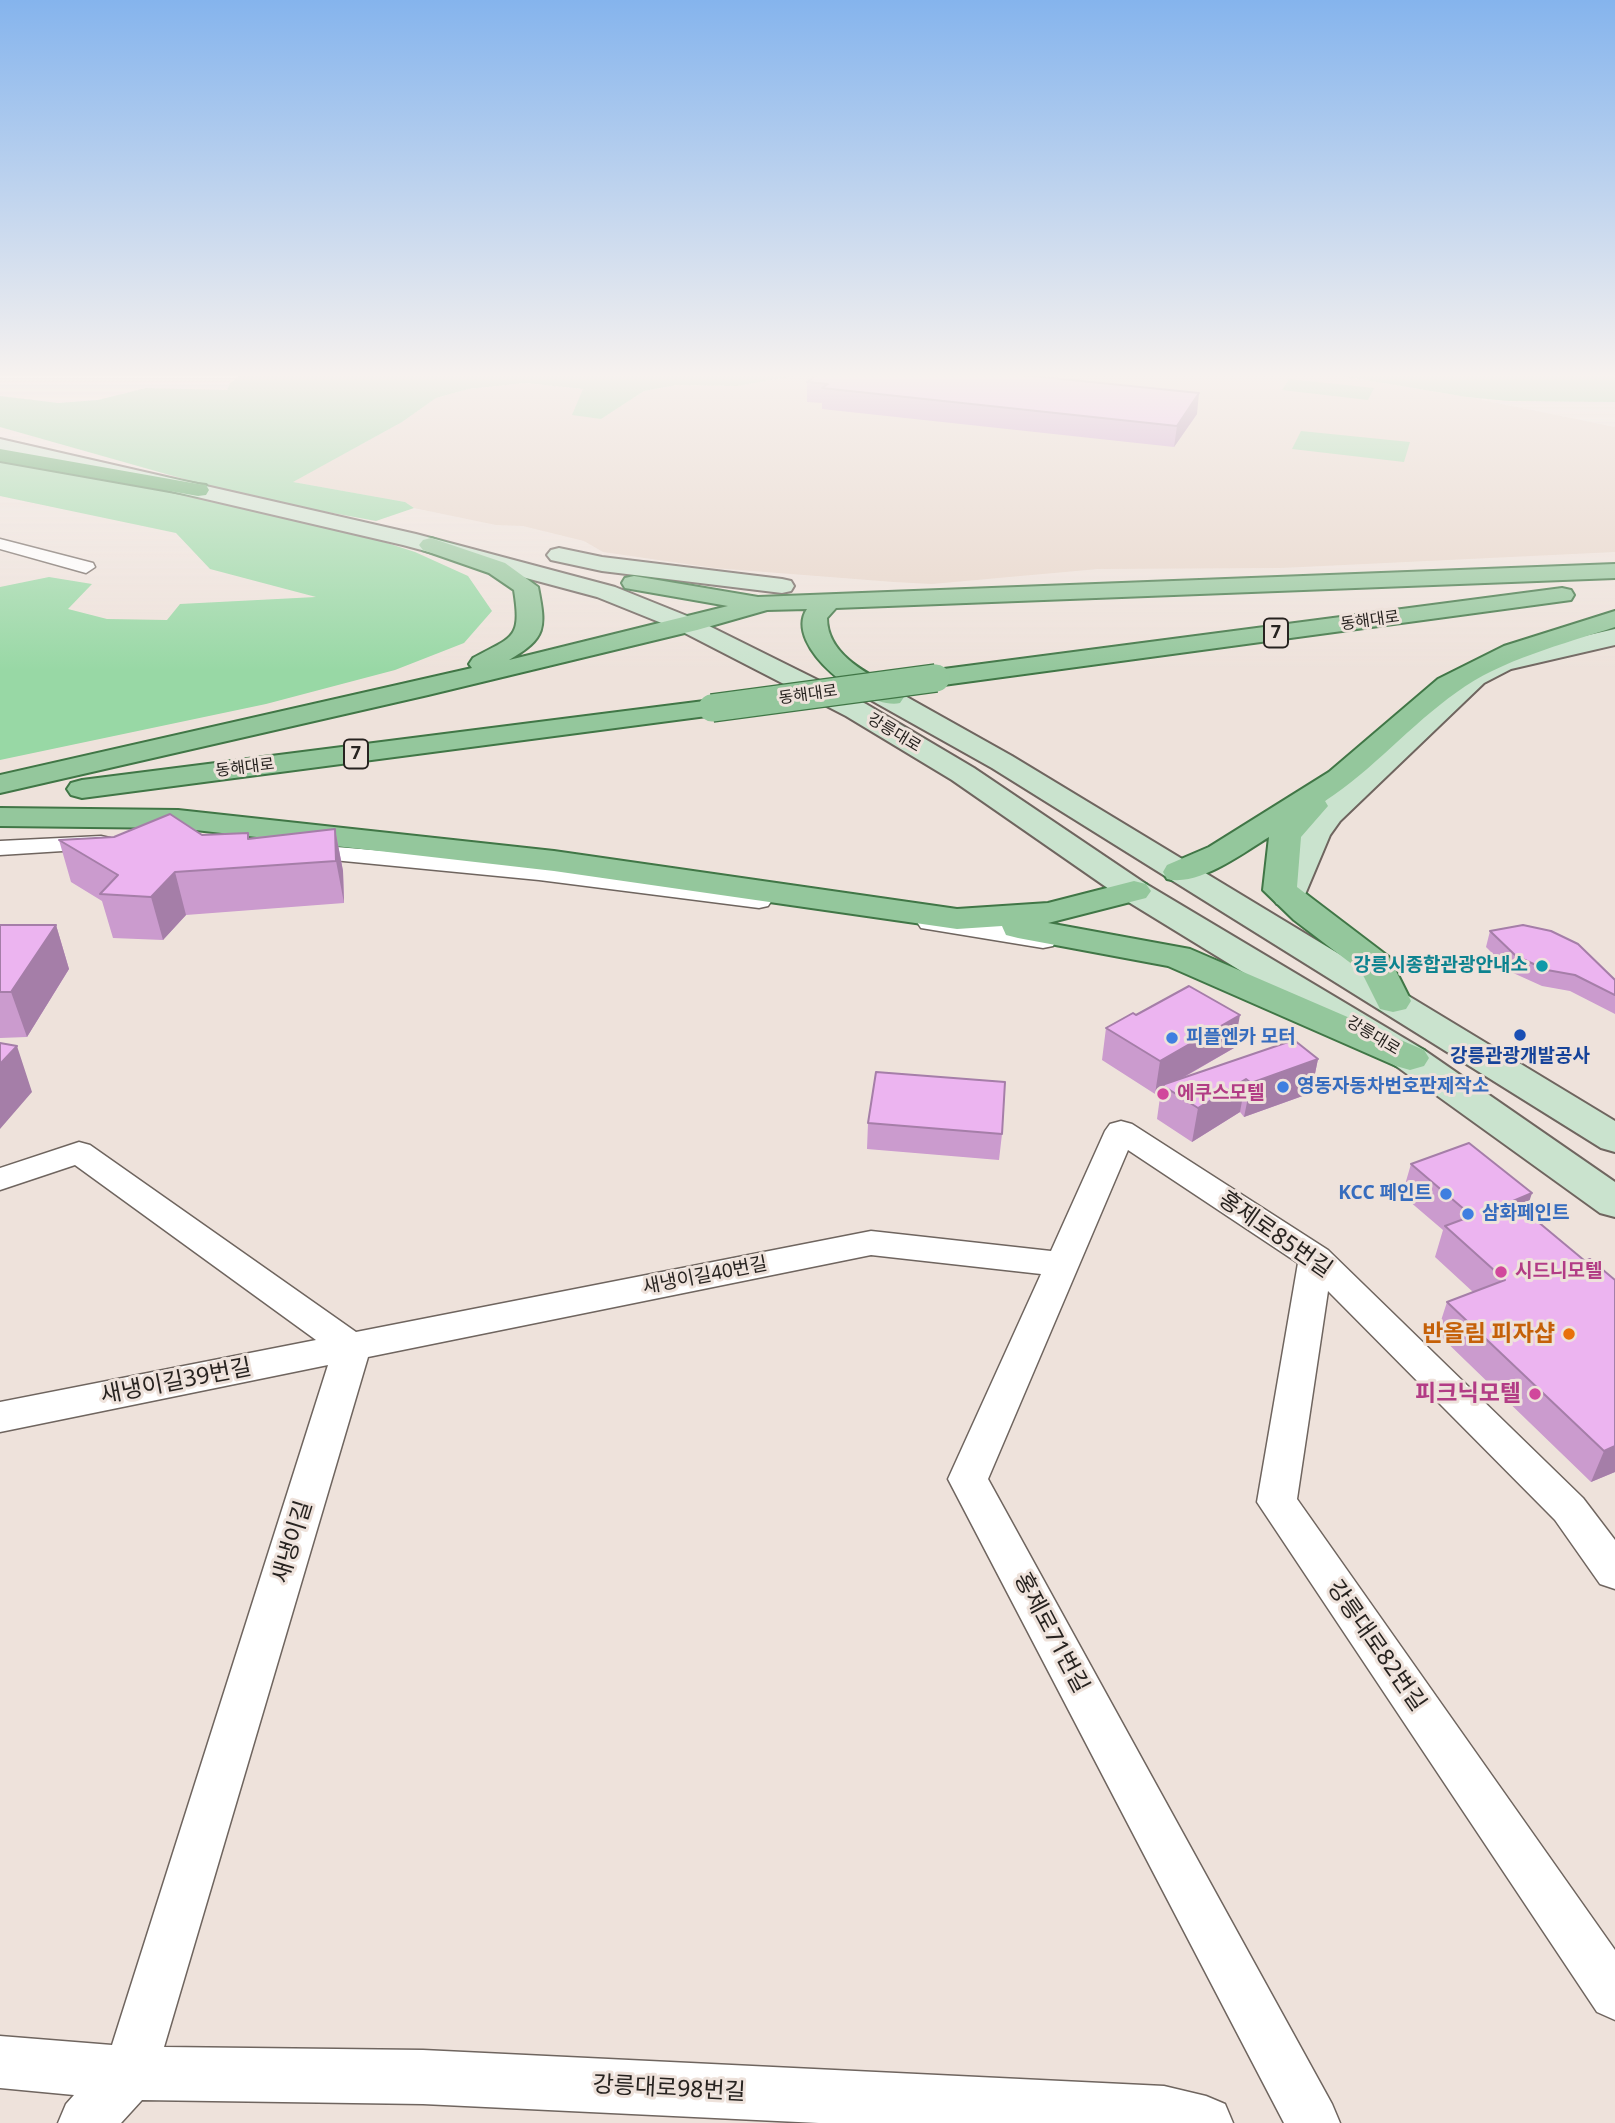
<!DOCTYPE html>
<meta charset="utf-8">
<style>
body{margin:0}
canvas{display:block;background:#eee2db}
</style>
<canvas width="1615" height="2123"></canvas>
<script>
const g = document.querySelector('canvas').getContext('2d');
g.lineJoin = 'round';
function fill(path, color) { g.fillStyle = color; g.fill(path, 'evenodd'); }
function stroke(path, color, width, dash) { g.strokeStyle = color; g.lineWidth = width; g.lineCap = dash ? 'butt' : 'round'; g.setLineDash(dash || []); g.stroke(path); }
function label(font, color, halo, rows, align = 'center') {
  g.font = font + ' "Noto Sans","Noto Sans KR",sans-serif'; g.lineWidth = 6; g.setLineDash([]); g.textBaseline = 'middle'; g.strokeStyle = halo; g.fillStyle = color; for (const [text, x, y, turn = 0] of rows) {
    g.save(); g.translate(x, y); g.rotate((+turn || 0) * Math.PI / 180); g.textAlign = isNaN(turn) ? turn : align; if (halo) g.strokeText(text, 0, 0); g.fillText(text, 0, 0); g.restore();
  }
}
fill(new Path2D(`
 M 803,374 L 1329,374 L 1467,397 L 1615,427 L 1615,552 L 1281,568 L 1098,569 L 932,584 L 894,582 L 714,568 L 603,552 L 584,541 L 523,526 L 496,525 L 414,508 L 405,502 L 292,482 L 402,422 L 436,398 L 468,389 L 525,383 L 583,389 L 601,419 L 644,391 L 677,385 L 738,386 Z`), '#e7d5c9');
fill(new Path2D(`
 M 242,374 L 803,374 L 738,386 L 677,385 L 644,391 L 601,419 L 572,415 L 583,389 L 525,383 L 468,389 L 436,398 L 402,422 L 293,482 L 405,502 L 414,508 L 376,521 L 251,498 L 0,427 L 0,396 L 58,403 L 98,400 L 146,388 L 227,390 L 230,383 Z
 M 1329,374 L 1615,374 L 1615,402 L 1508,401 L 1467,397 Z
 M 1289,379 L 1374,388 L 1368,400 L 1282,390 Z
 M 1301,431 L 1410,442 L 1404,462 L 1292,449 Z
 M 0,454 L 350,531 L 415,552 L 468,576 L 492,611 L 464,643 L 395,670 L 266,704 L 0,760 L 0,587 L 49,577 L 92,584 L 68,609 L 107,619 L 167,620 L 180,604 L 316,597 L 210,569 L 176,533 L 0,496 Z`), '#98d8a5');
const street = new Path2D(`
 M 0,539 L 93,563 L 95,567 L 86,573 L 0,549 Z
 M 101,836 L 110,838 L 113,843 L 110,848 L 0,855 L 0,841 Z
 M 301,844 L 539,864 L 759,892 L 768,894 L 772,900 L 768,906 L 759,908 L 539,880 L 292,856 L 289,851 L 292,846 Z
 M 930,914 L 1043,932 L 1053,934 L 1056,940 L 1053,946 L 1043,948 L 921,928 L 917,922 L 921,916 Z
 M 1121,1121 L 1132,1124 L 1328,1250 L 1583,1498 L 1615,1540 L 1615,1589 L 1600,1584 L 1555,1520 L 1328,1291 L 1297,1499 L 1615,1950 L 1615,2020 L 1597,2012 L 1257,1502 L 1298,1263 L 1128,1150 L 988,1479 L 1332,2104 L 1340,2123 L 1284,2123 L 948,1479 L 1041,1274 L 871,1255 L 368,1357 L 164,2047 L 423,2050 L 1164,2086 L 1206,2096 L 1225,2104 L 1233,2123 L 819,2123 L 423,2104 L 142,2100 L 121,2123 L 58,2123 L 66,2104 L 74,2095 L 0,2088 L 0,2036 L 112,2045 L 328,1365 L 0,1432 L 0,1402 L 316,1340 L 75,1165 L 0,1190 L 0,1168 L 79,1142 L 90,1145 L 356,1332 L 871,1231 L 1051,1251 L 1105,1131 L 1110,1124 Z`);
const secondary = new Path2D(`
 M 0,439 L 416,534 L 615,587 L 697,620 L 866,704 L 974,768 L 1146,884 L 1424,1050 L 1615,1182 L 1615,1217 L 1600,1213 L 1396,1066 L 1122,898 L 952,780 L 846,716 L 679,630 L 597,597 L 403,545 L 0,451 Z
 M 559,548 L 602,557 L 782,579 L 791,581 L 794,586 L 791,591 L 782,593 L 602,571 L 551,560 L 547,555 L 551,550 Z
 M 1615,629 L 1615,645 L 1511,669 L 1484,683 L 1340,821 L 1330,835 L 1301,904 L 1289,907 L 1277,904 L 1272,897 L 1298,834 L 1318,807 L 1464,671 L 1493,657 Z
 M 854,671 L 864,673 L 1012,756 L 1615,1121 L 1615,1152 L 1601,1148 L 992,768 L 844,685 L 840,679 L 844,673 Z`);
const primary = new Path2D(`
 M 431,538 L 505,563 L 538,587 C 546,628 547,638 509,660 L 728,606 L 625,588 L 622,583 L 625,578 L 634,576 L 758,597 L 1615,564 L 1615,578 L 836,608 L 827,618 C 827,656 870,675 900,691 L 904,697 L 900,703 C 867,711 782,646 807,609 L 767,610 L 697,630 L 428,695 L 0,793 L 0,775 L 472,668 L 469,664 L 473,658 C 513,636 522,640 514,590 L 489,573 L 423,550 L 419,545 L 423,540 Z
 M 1562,588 L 1571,590 L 1574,595 L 1571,600 L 936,686 L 926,684 L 922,678 L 926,672 L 936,670 Z
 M 1615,611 L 1615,627 C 1564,644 1500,660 1457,692 C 1410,725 1373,770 1325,801 L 1328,806 L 1301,837 L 1297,887 L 1389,957 L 1411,1001 L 1406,1009 L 1393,1012 L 1380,1009 L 1361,971 L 1294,920 L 1263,890 L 1269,837 C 1243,853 1198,887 1167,879 L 1163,872 L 1167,865 L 1209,847 L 1329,772 L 1438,679 L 1504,646 Z
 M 712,700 L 722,702 L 726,708 L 722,714 L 82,798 L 71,795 L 67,789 L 71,783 L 82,780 Z
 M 0,808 L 178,810 L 554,851 L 957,909 L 1048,903 L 1134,881 L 1146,884 L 1151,891 L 1146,898 L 1048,923 L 1190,949 L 1424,1050 L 1429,1058 L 1424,1066 L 1410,1070 L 1396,1066 L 1168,966 L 1018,938 L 1006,935 L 1002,926 L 957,929 L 554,871 L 178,828 L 0,826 Z`);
const highway = new Path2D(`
 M 0,449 L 198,484 L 206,485 L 209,490 L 206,495 L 198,496 L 0,461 Z`);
stroke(street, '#6f655f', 3);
stroke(secondary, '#6f655f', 4);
stroke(primary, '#407646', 4);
stroke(highway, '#407646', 4);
fill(street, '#fff');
fill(secondary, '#cae3ce');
fill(primary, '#94c79c');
fill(highway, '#4da25a');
const primaryBridge = new Path2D(`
 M 712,708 L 936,678`);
stroke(primaryBridge, '#407646', 30, []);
stroke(primaryBridge, '#94c79c', 27);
fill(new Path2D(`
 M 807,382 L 1197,414 L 1174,447 L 822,409 L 822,403 L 807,402 Z
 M 335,829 L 343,871 L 344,903 L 186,915 L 163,940 L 113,938 L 102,901 L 71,882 L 59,840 L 202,835 L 249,838 Z
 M 0,925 L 56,925 L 69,969 L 27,1037 L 0,1038 Z
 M 1490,931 L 1615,980 L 1615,1014 L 1570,991 L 1542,986 L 1511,972 L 1486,947 Z
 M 1136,1015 L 1234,1048 L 1181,1079 L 1318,1059 L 1311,1093 L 1244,1117 L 1240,1112 L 1192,1142 L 1157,1119 L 1161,1090 L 1155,1094 L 1102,1060 L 1106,1028 Z
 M 868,1123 L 1002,1134 L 999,1160 L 867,1149 Z
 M 1411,1164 L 1526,1211 L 1585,1261 L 1615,1280 L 1615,1472 L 1591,1482 L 1437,1333 L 1447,1302 L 1473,1292 L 1435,1257 L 1443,1230 L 1402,1195 Z`), '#cb9bce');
fill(new Path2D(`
 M 1199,393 L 1197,414 L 1174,447 L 1177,426 Z
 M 335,829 L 343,871 L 344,903 L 336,861 Z
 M 175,872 L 186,915 L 163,940 L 151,897 Z
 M 56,925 L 69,969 L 27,1037 L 11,992 Z
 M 1240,1015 L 1234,1048 L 1166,1087 L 1162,1085 L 1161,1090 L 1155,1094 L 1160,1061 Z
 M 17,1046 L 32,1092 L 0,1129 L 0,1064 Z
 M 1318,1059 L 1311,1093 L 1244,1117 L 1251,1083 Z
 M 1246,1079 L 1240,1112 L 1192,1142 L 1198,1108 Z
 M 1532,1193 L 1522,1224 L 1513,1201 Z
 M 1615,1446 L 1615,1472 L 1591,1482 L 1604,1451 Z`), '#a57ea8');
const building = new Path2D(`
 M 818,374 L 1013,374 L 1199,393 L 1177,426 L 822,388 L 828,384 L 807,382 Z
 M 170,814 L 202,835 L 248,833 L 248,839 L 335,829 L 336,861 L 175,872 L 151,897 L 100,894 L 118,875 L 59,840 L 114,837 Z
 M 0,925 L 56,925 L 11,992 L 0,992 Z
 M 1523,925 L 1551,931 L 1578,944 L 1615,980 L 1615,995 L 1575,975 L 1547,970 L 1516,956 L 1490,931 Z
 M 1189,986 L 1240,1015 L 1160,1061 L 1106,1028 L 1133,1013 L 1136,1015 Z
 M 1294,1040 L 1318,1059 L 1251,1083 L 1246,1079 L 1198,1108 L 1162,1085 Z
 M 0,1043 L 17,1046 L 0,1064 Z
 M 876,1072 L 1005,1082 L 1002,1134 L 868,1123 Z
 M 1469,1143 L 1532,1193 L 1513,1201 L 1585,1261 L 1590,1259 L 1615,1280 L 1615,1446 L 1604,1451 L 1447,1302 L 1505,1280 L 1445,1226 L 1472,1216 L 1411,1164 Z`);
fill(building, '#ecb4f0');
stroke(building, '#a57ea8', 2);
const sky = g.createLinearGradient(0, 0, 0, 671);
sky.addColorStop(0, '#85b4ed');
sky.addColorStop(0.56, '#f7f2ef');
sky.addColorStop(1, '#f7f2ef00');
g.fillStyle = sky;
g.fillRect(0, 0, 1615, 671);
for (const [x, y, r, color] of [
 [1542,966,7,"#0f9aa8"],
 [1520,1035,7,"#1a4fb4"],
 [1172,1038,7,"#3f7fe0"],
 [1283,1087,7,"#3f7fe0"],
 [1163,1094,7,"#d1479c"],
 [1446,1194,7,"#3f7fe0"],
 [1468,1214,7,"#3f7fe0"],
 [1501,1272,7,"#d1479c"],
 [1569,1334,7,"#e8710a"],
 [1535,1394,7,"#d1479c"]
]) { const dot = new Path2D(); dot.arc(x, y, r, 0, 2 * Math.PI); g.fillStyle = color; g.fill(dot); stroke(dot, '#eee2db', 2.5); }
label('16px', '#272320', '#eee2db', [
 ["동해대로",1370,621,-8],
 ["동해대로",808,695,-8],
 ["강릉대로",894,733,31],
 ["동해대로",245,768,-7],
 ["강릉대로",1373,1036,31]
]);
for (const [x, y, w] of [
 [1276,633,24],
 [356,754,24]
]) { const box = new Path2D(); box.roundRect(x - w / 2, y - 14.5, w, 29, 5); g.fillStyle = '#eee2db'; g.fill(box); stroke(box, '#272320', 2); }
label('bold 18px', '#272320', null, [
 ["7",1276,633],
 ["7",356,754]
]);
label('bold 19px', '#0d838f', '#eee2db', [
 ["강릉시종합관광안내소",1528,966]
], 'right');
label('bold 19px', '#366cbe', '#eee2db', [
 ["피플엔카 모터",1186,1038],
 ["영동자동차번호판제작소",1297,1087],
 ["KCC 페인트",1432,1194,"right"],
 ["삼화페인트",1482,1214]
], 'left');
label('bold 19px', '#164399', '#eee2db', [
 ["강릉관광개발공사",1520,1057]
]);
label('bold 19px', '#b23c85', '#eee2db', [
 ["에쿠스모텔",1177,1094],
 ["시드니모텔",1515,1272]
], 'left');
label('19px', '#272320', '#eee2db', [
 ["새냉이길40번길",705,1276,-11]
]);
label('23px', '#272320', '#eee2db', [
 ["홍제로85번길",1275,1235,35],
 ["새냉이길39번길",176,1382,-11],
 ["새냉이길",293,1542,-73],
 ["홍제로71번길",1051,1633,62],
 ["강릉대로82번길",1376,1646,55],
 ["강릉대로98번길",669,2089,3]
]);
label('bold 23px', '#c56008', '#eee2db', [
 ["반올림 피자샵",1555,1334]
], 'right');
label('bold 23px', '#b23c85', '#eee2db', [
 ["피크닉모텔",1521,1394]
], 'right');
</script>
